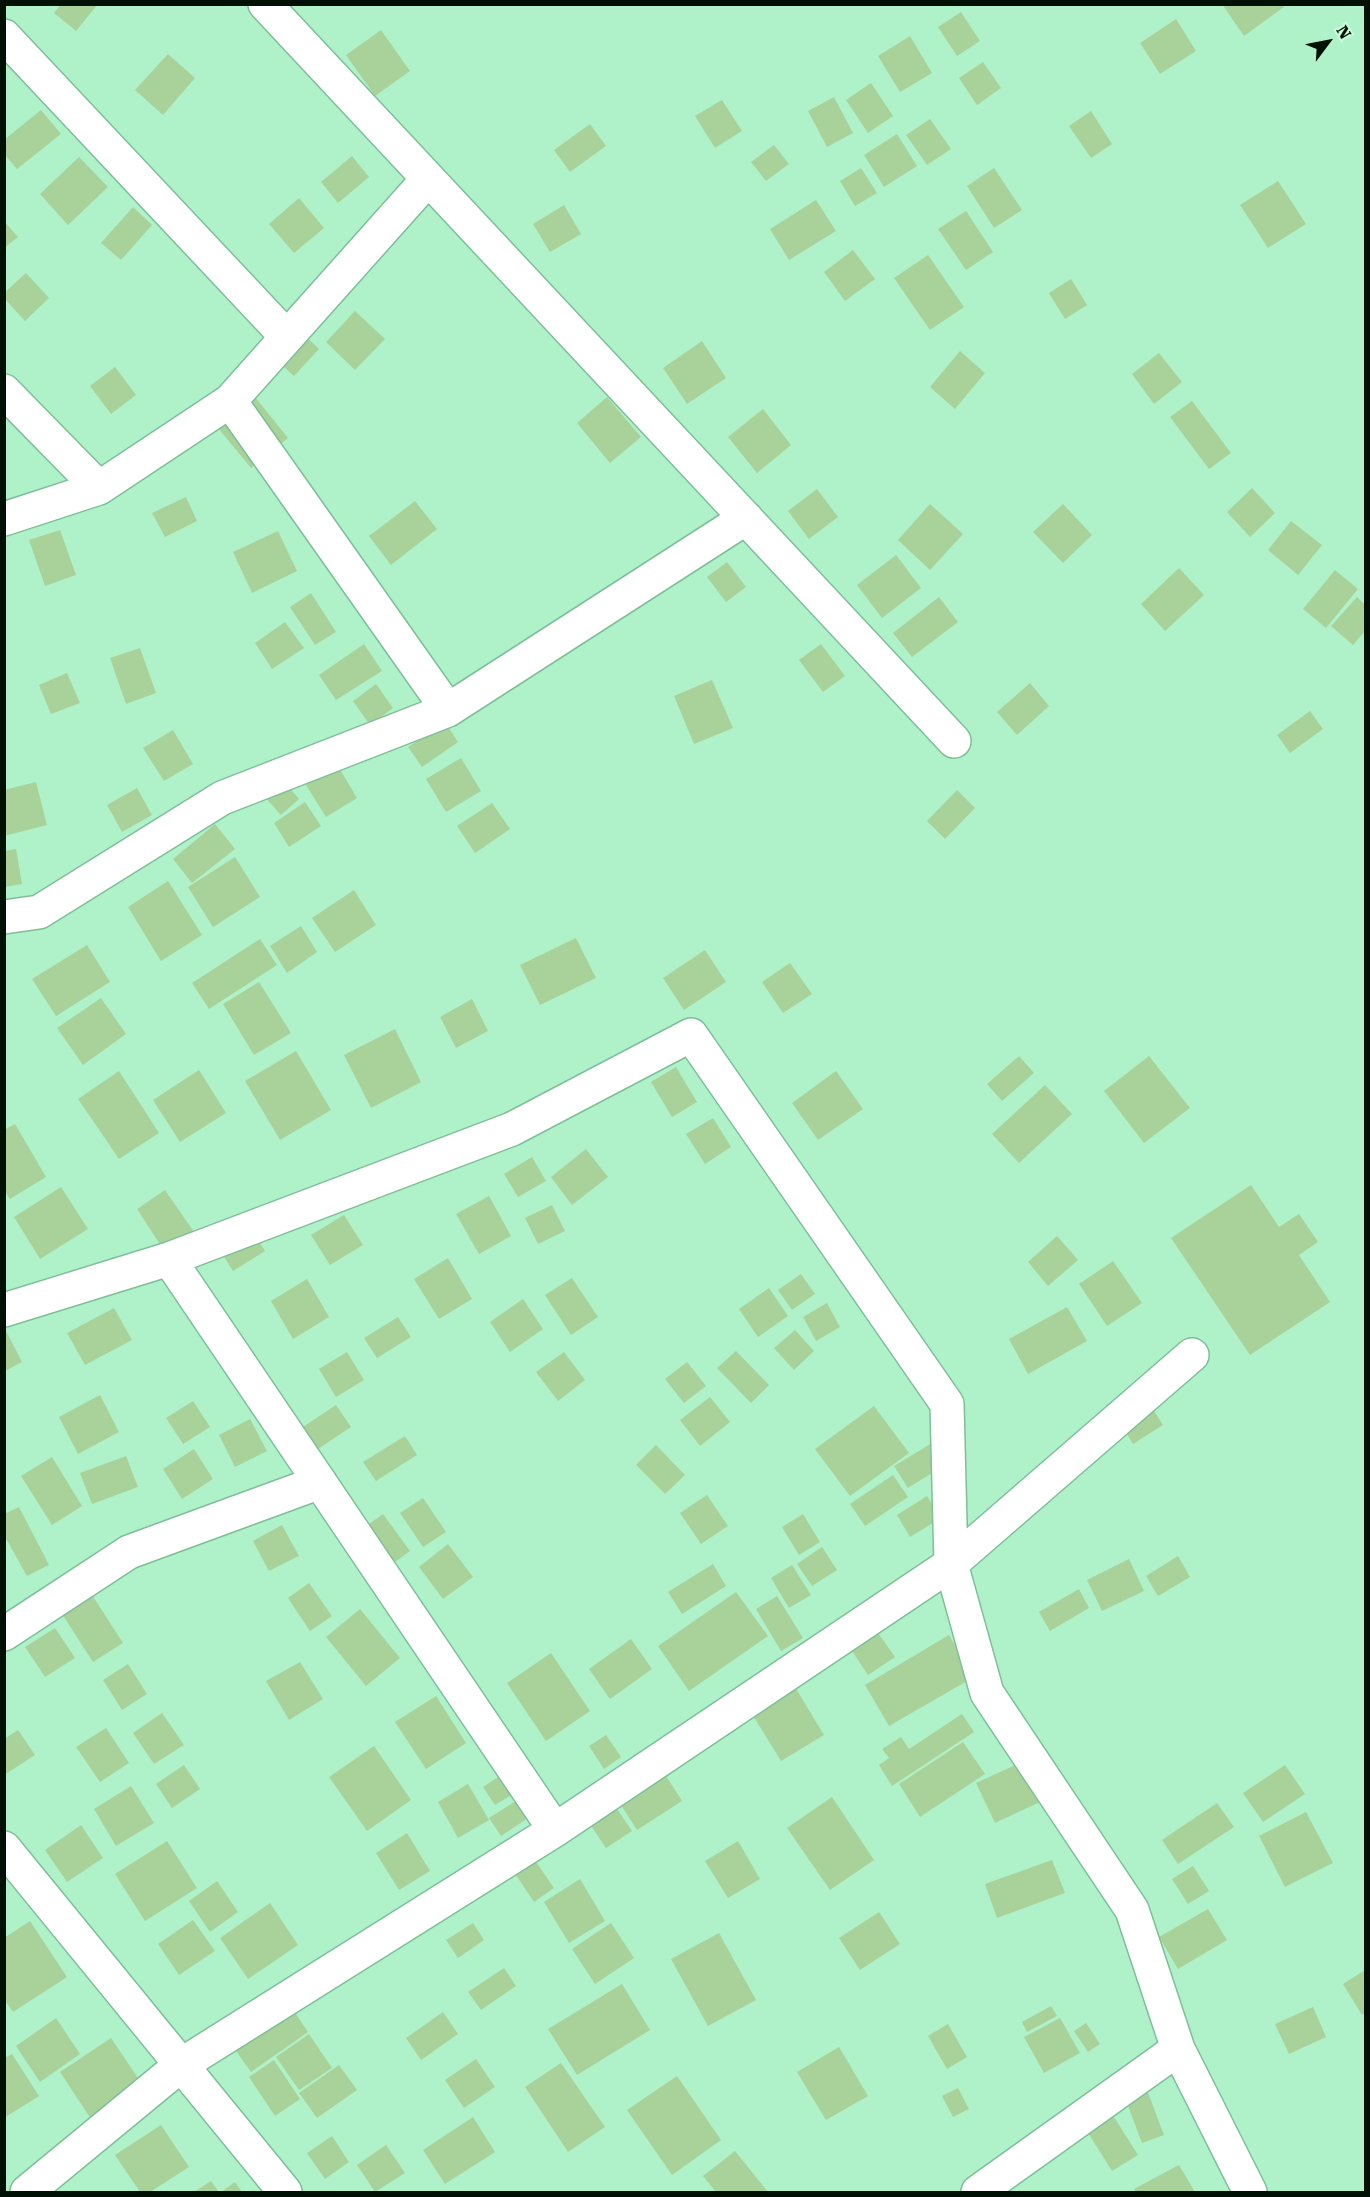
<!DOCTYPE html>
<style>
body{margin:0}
#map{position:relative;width:1370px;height:2197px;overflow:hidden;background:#aff2c9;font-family:"Roboto Serif",serif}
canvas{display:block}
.frame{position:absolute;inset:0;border:6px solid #001005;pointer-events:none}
.north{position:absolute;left:1298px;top:12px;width:60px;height:60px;-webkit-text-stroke:4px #c7fcdb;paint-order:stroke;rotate:58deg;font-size:16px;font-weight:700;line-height:24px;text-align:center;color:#001005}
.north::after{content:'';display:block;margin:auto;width:21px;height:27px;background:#001005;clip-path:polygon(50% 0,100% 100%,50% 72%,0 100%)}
</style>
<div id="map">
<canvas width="1370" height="2197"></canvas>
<div class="frame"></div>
<div class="north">N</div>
</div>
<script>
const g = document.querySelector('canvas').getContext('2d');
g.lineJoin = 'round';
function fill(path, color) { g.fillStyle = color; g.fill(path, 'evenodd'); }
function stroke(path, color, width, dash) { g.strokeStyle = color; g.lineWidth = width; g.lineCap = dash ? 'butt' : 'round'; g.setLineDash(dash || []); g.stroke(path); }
fill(new Path2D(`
 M 61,4 L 98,4 L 76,31 L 54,13 Z
 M 1222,4 L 1282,4 L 1284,7 L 1244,36 Z
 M 961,12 L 980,41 L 957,56 L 938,27 Z
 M 1176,19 L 1196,51 L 1160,74 L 1140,43 Z
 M 381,30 L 410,71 L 375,96 L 346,55 Z
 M 910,36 L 932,73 L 900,92 L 878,56 Z
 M 168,54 L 195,78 L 163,115 L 135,90 Z
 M 983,62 L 1001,88 L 977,105 L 959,78 Z
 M 871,83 L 893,116 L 868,133 L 846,100 Z
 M 834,97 L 853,133 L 827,147 L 808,111 Z
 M 722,100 L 742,131 L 715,148 L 695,116 Z
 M 41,110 L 61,134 L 17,169 L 4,154 L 4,140 Z
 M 1091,111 L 1112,144 L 1091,158 L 1069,126 Z
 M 930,119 L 951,149 L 927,165 L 906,135 Z
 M 590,124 L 606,146 L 570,172 L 554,150 Z
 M 897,134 L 917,166 L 884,187 L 864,155 Z
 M 774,145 L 789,164 L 766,181 L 751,162 Z
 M 352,156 L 369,177 L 338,203 L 321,182 Z
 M 79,157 L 108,187 L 68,225 L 40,194 Z
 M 861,168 L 877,193 L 855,206 L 840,181 Z
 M 994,168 L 1022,210 L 994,228 L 967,186 Z
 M 1278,181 L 1306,224 L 1268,248 L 1240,205 Z
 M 299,198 L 324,228 L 294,253 L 269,224 Z
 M 816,200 L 836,231 L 789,260 L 770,229 Z
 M 564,205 L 581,234 L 550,252 L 533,224 Z
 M 133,207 L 152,225 L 121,260 L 101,243 Z
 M 966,211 L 993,252 L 966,270 L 938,229 Z
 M 4,221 L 18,237 L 4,248 Z
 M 853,250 L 875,279 L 845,301 L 824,272 Z
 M 928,255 L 964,307 L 930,330 L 894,278 Z
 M 26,273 L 49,298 L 25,321 L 4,298 L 4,293 Z
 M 1071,279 L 1087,305 L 1065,319 L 1049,293 Z
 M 355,311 L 385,339 L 355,370 L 326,342 Z
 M 303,334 L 319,349 L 294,376 L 277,361 Z
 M 702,341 L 726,378 L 687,404 L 663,368 Z
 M 960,351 L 985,373 L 955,409 L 930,387 Z
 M 1159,353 L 1182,382 L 1154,404 L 1132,374 Z
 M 115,367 L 136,395 L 111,414 L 90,386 Z
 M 255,397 L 288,438 L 251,468 L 218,428 Z
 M 607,397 L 641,437 L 610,463 L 577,423 Z
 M 1192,401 L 1231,453 L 1209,469 L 1170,417 Z
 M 763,409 L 791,445 L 757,473 L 728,437 Z
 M 1252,488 L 1275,513 L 1250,537 L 1227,512 Z
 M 817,489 L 838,517 L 809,539 L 788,511 Z
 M 186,497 L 197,521 L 165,537 L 152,513 Z
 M 415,501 L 437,529 L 391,565 L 369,536 Z
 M 930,504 L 963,534 L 930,570 L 898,540 Z
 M 1063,504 L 1092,535 L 1063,563 L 1033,532 Z
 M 1291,521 L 1322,545 L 1298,575 L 1268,550 Z
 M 60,530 L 76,575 L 45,586 L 29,540 Z
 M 278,531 L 297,571 L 252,593 L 233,552 Z
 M 896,555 L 921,588 L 882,618 L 857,585 Z
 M 727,562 L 746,587 L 726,602 L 707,577 Z
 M 1179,568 L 1204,595 L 1165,631 L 1141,604 Z
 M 1335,570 L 1358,589 L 1326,628 L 1303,609 Z
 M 311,593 L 336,632 L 315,645 L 290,607 Z
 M 939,597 L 958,622 L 912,657 L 893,633 Z
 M 1357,597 L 1365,605 L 1365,631 L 1353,645 L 1331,626 Z
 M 285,622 L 304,648 L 272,669 L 255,643 Z
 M 364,644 L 382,671 L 336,700 L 319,675 Z
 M 821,644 L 845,676 L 823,692 L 799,660 Z
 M 140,648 L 156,693 L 126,704 L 110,658 Z
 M 67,673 L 80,703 L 51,714 L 39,685 Z
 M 712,680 L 733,728 L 694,744 L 674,696 Z
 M 1030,683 L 1049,706 L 1017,735 L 997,712 Z
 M 376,684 L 393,708 L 370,725 L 353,701 Z
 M 1310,711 L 1323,729 L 1290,753 L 1277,735 Z
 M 445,722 L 458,742 L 422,767 L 408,747 Z
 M 173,730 L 193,764 L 164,781 L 143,748 Z
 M 461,758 L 481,791 L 446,812 L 426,779 Z
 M 338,766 L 357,798 L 326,817 L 306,785 Z
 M 281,778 L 299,799 L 281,815 L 263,795 Z
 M 36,782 L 47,825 L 4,836 L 4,790 Z
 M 137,788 L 152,815 L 122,832 L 107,805 Z
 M 957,790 L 975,808 L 945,839 L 927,821 Z
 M 305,802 L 321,826 L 289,847 L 274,823 Z
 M 492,803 L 510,829 L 475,853 L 457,826 Z
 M 215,824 L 235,849 L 192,883 L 173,859 Z
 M 16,849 L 22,884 L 4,887 L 4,851 Z
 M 235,857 L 260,897 L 213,927 L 188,887 Z
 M 168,881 L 202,935 L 161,961 L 128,907 Z
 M 354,890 L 376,925 L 335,952 L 312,918 Z
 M 301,926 L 317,952 L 287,973 L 270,946 Z
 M 576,938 L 596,978 L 540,1005 L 520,965 Z
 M 260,939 L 277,965 L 209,1009 L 192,983 Z
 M 87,945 L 110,982 L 56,1016 L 32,979 Z
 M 705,950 L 726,982 L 684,1010 L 663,978 Z
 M 790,963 L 812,994 L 783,1013 L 762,982 Z
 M 259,982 L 291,1033 L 254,1055 L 223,1004 Z
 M 101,998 L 126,1034 L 83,1065 L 57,1028 Z
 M 472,999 L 488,1031 L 456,1048 L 440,1017 Z
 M 395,1029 L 421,1082 L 371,1108 L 344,1055 Z
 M 296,1051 L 331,1110 L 280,1140 L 245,1081 Z
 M 1019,1056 L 1034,1073 L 1002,1101 L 987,1084 Z
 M 1149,1056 L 1190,1108 L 1144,1143 L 1104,1091 Z
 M 676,1067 L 697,1102 L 672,1117 L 651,1082 Z
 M 199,1070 L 226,1113 L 180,1142 L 153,1100 Z
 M 119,1071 L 159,1133 L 119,1159 L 78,1099 Z
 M 836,1071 L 863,1109 L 818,1140 L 792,1103 Z
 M 1045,1085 L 1072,1114 L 1019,1163 L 992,1134 Z
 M 713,1118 L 731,1147 L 705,1164 L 686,1134 Z
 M 15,1124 L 46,1177 L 10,1199 L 4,1190 L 4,1130 Z
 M 586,1149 L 608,1177 L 572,1205 L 551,1177 Z
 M 532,1157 L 546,1181 L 518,1197 L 504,1174 Z
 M 1251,1185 L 1279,1227 L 1299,1214 L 1318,1242 L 1299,1255 L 1330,1302 L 1250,1355 L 1171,1238 Z
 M 61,1187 L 88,1229 L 40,1259 L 14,1217 Z
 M 165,1190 L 194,1232 L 165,1252 L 137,1209 Z
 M 489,1196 L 511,1236 L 479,1254 L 456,1214 Z
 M 552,1205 L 565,1231 L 538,1244 L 525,1218 Z
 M 344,1215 L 363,1245 L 330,1265 L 311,1235 Z
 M 249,1225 L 265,1251 L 233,1271 L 217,1246 Z
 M 1057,1236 L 1078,1260 L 1048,1286 L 1028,1262 Z
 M 448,1258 L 472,1299 L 439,1319 L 414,1279 Z
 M 1113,1261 L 1142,1303 L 1107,1326 L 1079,1284 Z
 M 801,1274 L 815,1294 L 792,1310 L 778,1290 Z
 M 572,1278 L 598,1317 L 571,1335 L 545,1295 Z
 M 307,1279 L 329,1317 L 293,1339 L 271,1301 Z
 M 769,1288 L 788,1316 L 758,1337 L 739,1309 Z
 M 523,1299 L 543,1329 L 510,1352 L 490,1322 Z
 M 827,1303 L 840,1327 L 816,1341 L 803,1317 Z
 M 1067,1307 L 1087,1341 L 1028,1374 L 1009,1339 Z
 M 114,1308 L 132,1340 L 85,1365 L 67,1333 Z
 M 398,1317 L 411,1337 L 377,1358 L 364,1338 Z
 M 5,1329 L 22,1362 L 5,1371 Z
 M 795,1330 L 814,1351 L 794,1370 L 774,1348 Z
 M 736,1351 L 769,1385 L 751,1403 L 717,1368 Z
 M 347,1352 L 364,1380 L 336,1397 L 319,1369 Z
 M 564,1352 L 585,1380 L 558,1401 L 536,1372 Z
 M 687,1362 L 706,1386 L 684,1403 L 665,1379 Z
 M 100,1395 L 119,1432 L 78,1454 L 59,1417 Z
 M 710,1397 L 730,1422 L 700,1446 L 680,1420 Z
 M 193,1401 L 210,1427 L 183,1444 L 166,1418 Z
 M 1149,1403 L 1163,1425 L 1133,1444 L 1119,1421 Z
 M 336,1405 L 351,1427 L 312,1453 L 297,1431 Z
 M 874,1406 L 909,1453 L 850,1496 L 815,1449 Z
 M 250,1419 L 267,1451 L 235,1467 L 219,1435 Z
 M 405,1436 L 417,1455 L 376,1481 L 363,1462 Z
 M 932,1443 L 945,1465 L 908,1488 L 894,1466 Z
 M 656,1445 L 685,1475 L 665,1494 L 636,1465 Z
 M 194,1449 L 213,1479 L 182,1499 L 163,1469 Z
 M 126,1456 L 138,1487 L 92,1504 L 80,1473 Z
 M 52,1457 L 82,1506 L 52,1525 L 21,1476 Z
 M 893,1475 L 908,1497 L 865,1526 L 850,1504 Z
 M 707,1495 L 728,1526 L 701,1544 L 680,1513 Z
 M 927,1496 L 941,1518 L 910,1537 L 897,1515 Z
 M 423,1498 L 446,1532 L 423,1547 L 400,1513 Z
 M 19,1507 L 49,1565 L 27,1576 L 4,1535 L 4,1514 Z
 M 383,1514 L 410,1551 L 384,1570 L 358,1532 Z
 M 803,1514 L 820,1542 L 799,1555 L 782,1527 Z
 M 282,1525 L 299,1556 L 269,1571 L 253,1541 Z
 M 448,1544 L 473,1577 L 443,1599 L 419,1567 Z
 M 822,1547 L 837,1570 L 812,1586 L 797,1564 Z
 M 1178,1556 L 1190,1577 L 1158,1596 L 1146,1576 Z
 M 1129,1559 L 1144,1591 L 1102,1611 L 1087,1580 Z
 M 713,1564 L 726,1586 L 682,1614 L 668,1592 Z
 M 792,1565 L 811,1595 L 789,1608 L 771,1578 Z
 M 309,1583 L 332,1616 L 310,1631 L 288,1598 Z
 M 1079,1589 L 1089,1608 L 1050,1631 L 1039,1612 Z
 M 736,1592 L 768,1636 L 689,1691 L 658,1646 Z
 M 92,1595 L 123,1643 L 93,1662 L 62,1614 Z
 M 777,1596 L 803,1638 L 781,1651 L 756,1609 Z
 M 360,1609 L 400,1658 L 366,1686 L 326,1637 Z
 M 874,1627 L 895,1657 L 868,1675 L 848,1645 Z
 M 55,1628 L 75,1658 L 45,1677 L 25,1647 Z
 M 949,1635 L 974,1677 L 889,1726 L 865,1685 Z
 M 631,1639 L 652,1669 L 610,1699 L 589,1669 Z
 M 551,1653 L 590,1711 L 546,1741 L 507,1683 Z
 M 300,1662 L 323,1699 L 289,1720 L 266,1681 Z
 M 128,1664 L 147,1694 L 122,1710 L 103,1680 Z
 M 792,1682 L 824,1735 L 781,1761 L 749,1709 Z
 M 436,1696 L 466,1743 L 426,1769 L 395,1722 Z
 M 162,1713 L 184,1745 L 154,1764 L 133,1733 Z
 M 962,1714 L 974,1732 L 892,1786 L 879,1765 L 889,1758 L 882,1749 L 901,1737 L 909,1749 Z
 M 106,1728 L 129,1763 L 100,1782 L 76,1747 Z
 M 18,1730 L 35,1755 L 4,1775 L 4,1739 Z
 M 606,1735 L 621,1757 L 604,1769 L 589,1746 Z
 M 963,1742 L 985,1774 L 920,1817 L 899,1784 Z
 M 374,1746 L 411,1800 L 367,1831 L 329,1777 Z
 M 1024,1761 L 1042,1801 L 995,1823 L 976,1783 Z
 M 184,1765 L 200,1789 L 172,1808 L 156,1784 Z
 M 659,1765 L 682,1801 L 637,1830 L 614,1794 Z
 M 1285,1765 L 1305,1794 L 1263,1822 L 1243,1793 Z
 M 501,1775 L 513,1794 L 495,1805 L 483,1787 Z
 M 468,1784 L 489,1820 L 458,1838 L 438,1802 Z
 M 131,1786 L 154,1823 L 116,1846 L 94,1809 Z
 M 609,1797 L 632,1831 L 606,1848 L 583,1814 Z
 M 832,1797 L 874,1860 L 830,1890 L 787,1828 Z
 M 516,1801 L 528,1818 L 501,1836 L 489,1818 Z
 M 1217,1803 L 1234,1827 L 1178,1864 L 1162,1840 Z
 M 1306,1812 L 1333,1863 L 1285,1887 L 1259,1836 Z
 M 81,1825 L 103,1858 L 67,1882 L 45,1850 Z
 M 407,1833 L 430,1871 L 399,1890 L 376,1853 Z
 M 167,1841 L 197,1888 L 145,1921 L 115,1874 Z
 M 738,1841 L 760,1879 L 728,1898 L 705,1861 Z
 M 532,1856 L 554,1888 L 534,1902 L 512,1869 Z
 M 1052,1860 L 1065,1893 L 997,1918 L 985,1884 Z
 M 1193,1866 L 1209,1891 L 1188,1904 L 1172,1879 Z
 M 580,1879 L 605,1921 L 569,1943 L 544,1902 Z
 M 217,1881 L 238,1912 L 210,1932 L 189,1901 Z
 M 270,1903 L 298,1945 L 248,1979 L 220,1938 Z
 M 1208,1909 L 1227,1940 L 1178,1969 L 1159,1937 Z
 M 879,1912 L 900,1944 L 860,1970 L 839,1938 Z
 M 193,1920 L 215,1951 L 179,1975 L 158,1944 Z
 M 30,1921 L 67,1977 L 13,2012 L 4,1999 L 4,1938 Z
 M 473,1923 L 484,1940 L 458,1958 L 446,1940 Z
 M 611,1923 L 634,1958 L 595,1984 L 572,1949 Z
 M 719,1933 L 756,2000 L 708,2026 L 671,1959 Z
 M 504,1968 L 516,1986 L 481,2010 L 468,1992 Z
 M 1365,1970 L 1365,2013 L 1362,2015 L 1343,1984 Z
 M 622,1984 L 650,2030 L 577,2075 L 548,2029 Z
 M 1051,2006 L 1057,2016 L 1027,2032 L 1022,2022 Z
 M 1313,2007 L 1326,2037 L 1289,2054 L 1275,2024 Z
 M 294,2011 L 308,2032 L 251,2072 L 236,2051 Z
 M 443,2012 L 458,2034 L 421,2060 L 406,2038 Z
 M 56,2018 L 80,2054 L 40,2082 L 16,2046 Z
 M 1060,2018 L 1080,2053 L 1044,2073 L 1024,2037 Z
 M 1086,2023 L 1100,2044 L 1088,2052 L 1074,2031 Z
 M 948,2024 L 967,2057 L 947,2069 L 928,2036 Z
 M 309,2034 L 332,2068 L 299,2090 L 276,2057 Z
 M 111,2038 L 142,2084 L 91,2119 L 60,2072 Z
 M 839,2047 L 868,2096 L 826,2120 L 797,2072 Z
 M 12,2054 L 39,2096 L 4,2118 L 4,2058 Z
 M 476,2059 L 495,2087 L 464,2108 L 445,2080 Z
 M 274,2060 L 300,2099 L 275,2116 L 249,2077 Z
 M 561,2063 L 605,2127 L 568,2152 L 525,2087 Z
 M 339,2065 L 357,2090 L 317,2118 L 299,2093 Z
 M 677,2076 L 721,2140 L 672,2175 L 627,2110 Z
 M 958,2088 L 969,2109 L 953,2117 L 942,2096 Z
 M 1147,2090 L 1164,2135 L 1142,2143 L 1125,2098 Z
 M 473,2117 L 495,2152 L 445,2184 L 423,2150 Z
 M 1114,2117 L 1138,2155 L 1112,2171 L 1088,2133 Z
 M 161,2125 L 189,2167 L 150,2192 L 140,2192 L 115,2155 Z
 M 332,2136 L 349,2162 L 325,2179 L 307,2153 Z
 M 386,2145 L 405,2173 L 375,2192 L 357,2165 Z
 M 735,2151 L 768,2192 L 716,2192 L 703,2176 Z
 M 1179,2165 L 1195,2192 L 1136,2192 L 1134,2189 Z
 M 211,2181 L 219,2192 L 194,2192 Z
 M 235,2182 L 242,2192 L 221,2192 Z`), '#a9d19a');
const minor = new Path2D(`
 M 265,4 L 954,741
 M 4,36 L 286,336
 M 4,391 L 99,488
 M 230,401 L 448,710
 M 4,519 L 99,488 L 230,401 L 428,179
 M 4,917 L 39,912 L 222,798 L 448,710 L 746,518
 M 169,1259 L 555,1830
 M 4,1310 L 169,1259 L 512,1129 L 691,1035 L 947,1404 L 951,1564 L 987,1693 L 1132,1910 L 1178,2049 L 1250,2192
 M 4,1634 L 129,1552 L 320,1482
 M 4,1848 L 285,2192
 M 27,2192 L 181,2065 L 555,1830 L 951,1564 L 1192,1355
 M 978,2192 L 1178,2049`);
stroke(minor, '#7ebf98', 36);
stroke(minor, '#fff', 33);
</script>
